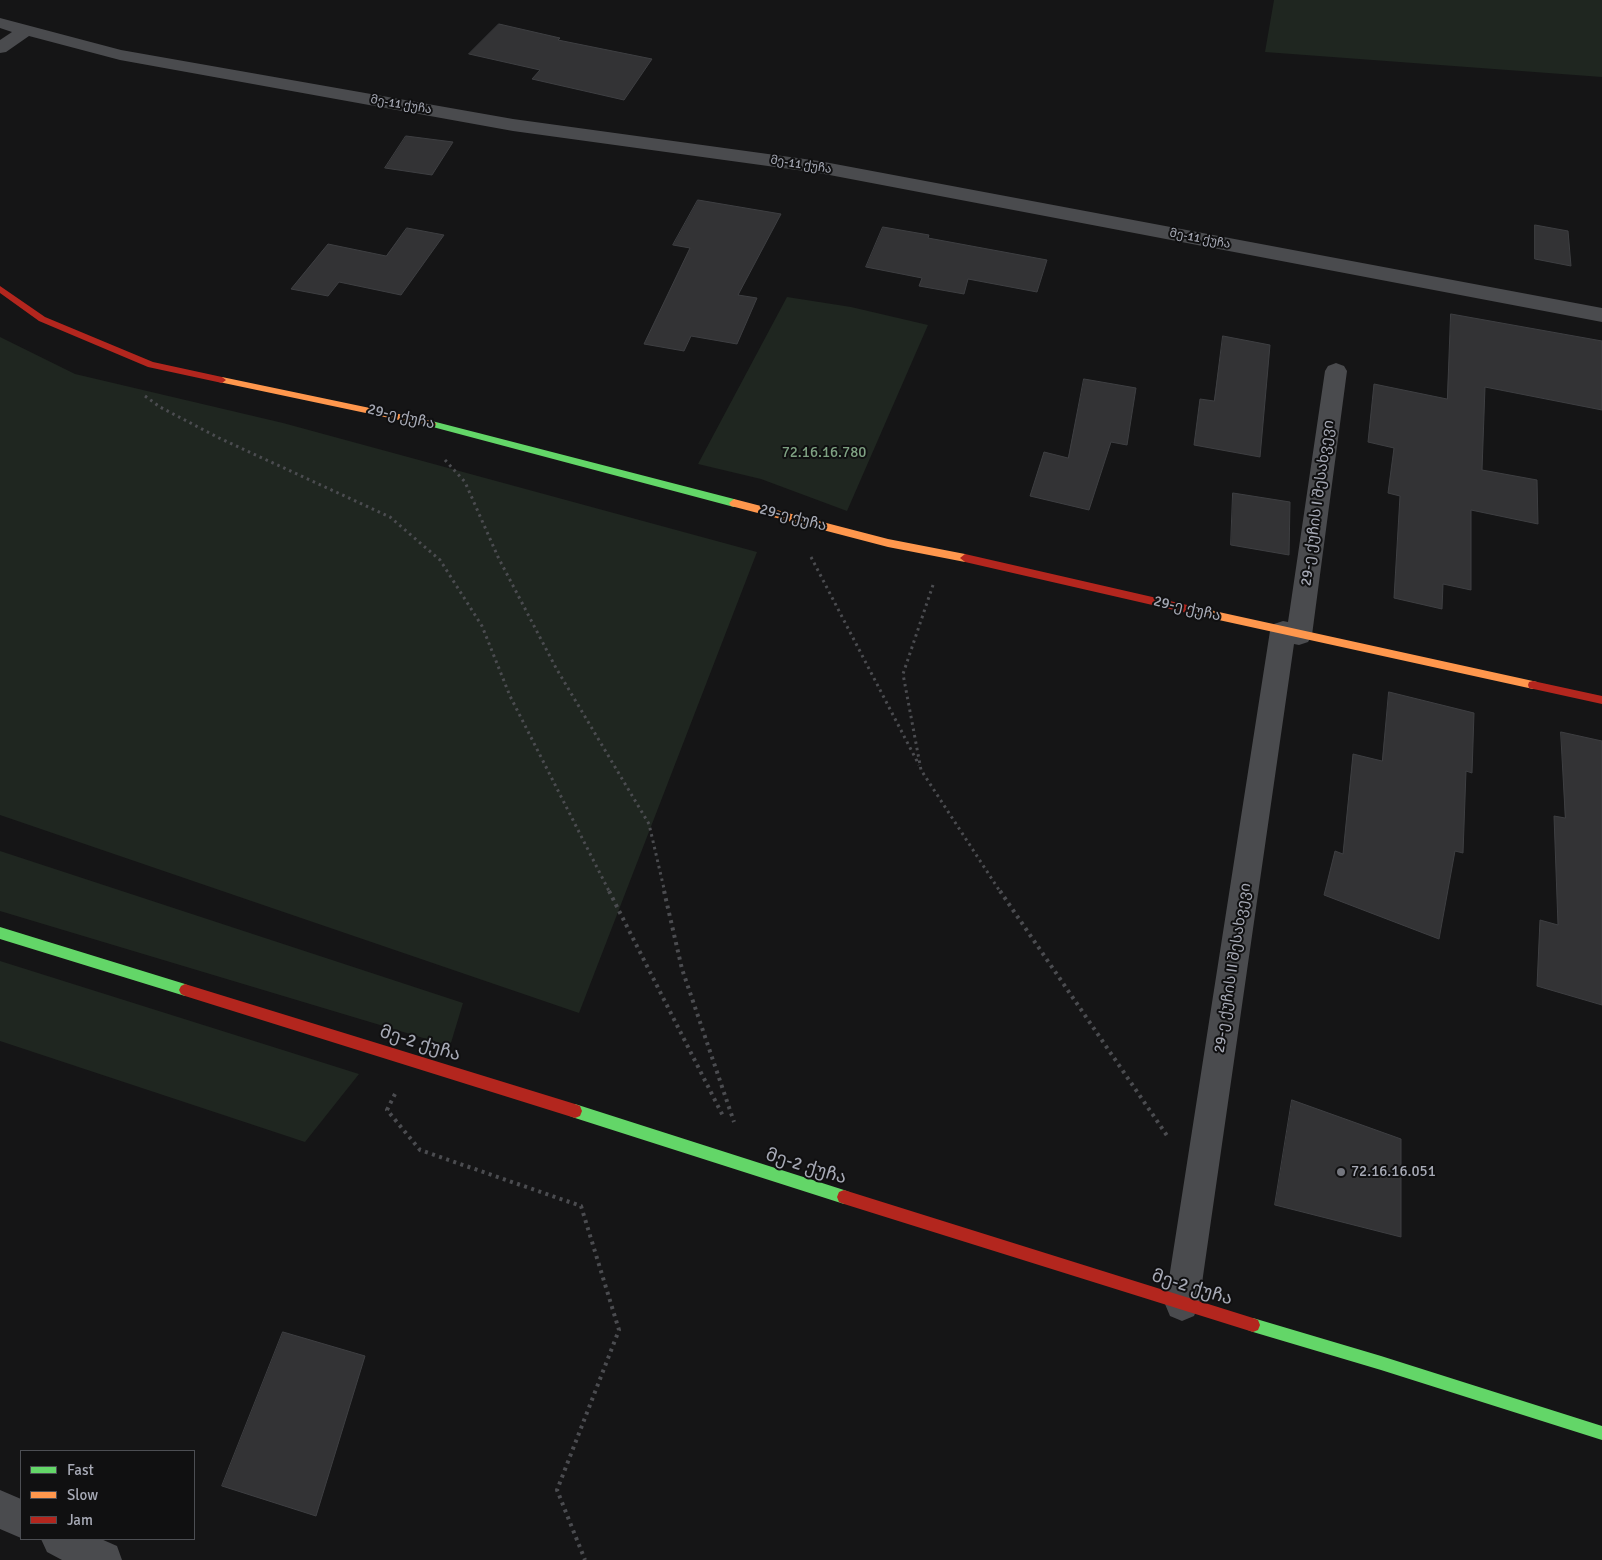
<!DOCTYPE html>
<meta charset="utf-8">
<style>
body{margin:0}
#map{position:relative;width:1602px;height:1560px;overflow:hidden;background:#151516;font-family:Signika,sans-serif}
canvas{display:block}
.legend{position:absolute;left:20px;top:1450px;width:175px;height:90px;box-sizing:border-box;background:#101011;border:1px solid #4c4e53;margin:0;padding:6px 9px;list-style:none;font-size:15px;color:#a7aab6}
.legend li{display:flex;align-items:center;gap:10px;height:25px}
.legend b{width:25px;border:1px solid #4c4e53}
</style>
<div id="map">
<canvas width="1602" height="1560"></canvas>
<ul class="legend">
<li><b style="height:6px;background:#63d668"></b>Fast</li>
<li><b style="height:6px;background:#ff974d"></b>Slow</li>
<li><b style="height:6px;background:#b3261e"></b>Jam</li>
</ul>
</div>
<script>
const g = document.querySelector('canvas').getContext('2d');
g.lineJoin = 'round';
function fill(path, color) { g.fillStyle = color; g.fill(path, 'evenodd'); }
function stroke(path, color, width, dash) { g.strokeStyle = color; g.lineWidth = width; g.lineCap = dash ? 'butt' : 'round'; g.setLineDash(dash || []); g.stroke(path); }
function label(font, color, halo, rows, align = 'center') {
  g.font = font + ' Signika,"Noto Sans Georgian",sans-serif'; g.lineWidth = 4; g.setLineDash([]); g.textBaseline = 'middle'; g.strokeStyle = halo; g.fillStyle = color; for (const [text, x, y, turn = 0] of rows) {
    g.save(); g.translate(x, y); g.rotate((+turn || 0) * Math.PI / 180); g.textAlign = isNaN(turn) ? turn : align; if (halo) g.strokeText(text, 0, 0); g.fillText(text, 0, 0); g.restore();
  }
}
fill(new Path2D(`
 M 1274,0 L 1602,0 L 1602,77 L 1265,52 Z
 M 787,297 L 851,307 L 928,325 L 847,511 L 761,479 L 698,464 Z
 M 0,337 L 75,374 L 283,423 L 757,552 L 579,1013 L 0,815 Z
 M 0,851 L 463,1003 L 450,1046 L 0,911 Z
 M 0,961 L 359,1074 L 305,1142 L 0,1041 Z`), '#1f2620');
const building = new Path2D(`
 M 499,24 L 560,38 L 558,40 L 652,59 L 624,100 L 532,79 L 540,70 L 469,54 Z
 M 406,136 L 453,142 L 432,175 L 385,168 Z
 M 698,200 L 781,214 L 738,295 L 757,298 L 737,344 L 691,336 L 684,351 L 644,344 L 690,248 L 673,245 Z
 M 1535,225 L 1568,231 L 1571,266 L 1535,259 Z
 M 883,227 L 929,235 L 928,238 L 1047,260 L 1037,292 L 968,279 L 964,294 L 919,286 L 922,278 L 866,267 Z
 M 407,228 L 444,235 L 401,295 L 339,282 L 328,296 L 291,289 L 328,244 L 386,256 Z
 M 1451,314 L 1602,341 L 1602,410 L 1485,387 L 1482,470 L 1537,480 L 1538,524 L 1471,510 L 1471,590 L 1443,584 L 1442,609 L 1394,598 L 1400,496 L 1388,493 L 1394,448 L 1368,442 L 1374,384 L 1447,399 Z
 M 1223,336 L 1270,345 L 1260,457 L 1194,445 L 1200,399 L 1214,401 Z
 M 1084,379 L 1136,388 L 1127,445 L 1111,442 L 1089,510 L 1030,496 L 1044,452 L 1068,458 Z
 M 1233,493 L 1290,502 L 1289,555 L 1231,545 Z
 M 1389,692 L 1474,713 L 1472,773 L 1466,771 L 1463,853 L 1455,851 L 1439,939 L 1324,895 L 1335,851 L 1343,854 L 1353,754 L 1382,761 Z
 M 1561,732 L 1602,741 L 1602,1005 L 1537,986 L 1540,920 L 1558,925 L 1554,816 L 1565,818 Z
 M 1292,1100 L 1401,1139 L 1401,1237 L 1275,1205 Z
 M 283,1332 L 365,1356 L 316,1516 L 222,1486 Z`);
fill(building, '#333335');
stroke(building, '#3e3f42', 1);
stroke(new Path2D(`
 M 145,396 L 160,407 L 219,438 L 390,517 L 440,560 L 482,626 L 510,696 L 610,893
 M 445,460 L 465,482 L 498,557 L 556,668 L 649,824 L 665,893
 M 811,557 L 919,765
 M 933,585 L 903,674 L 921,770 L 1001,893`), '#4b4c50', 3, [2.5, 4]);
stroke(new Path2D(`
 M 609,891 L 724,1118
 M 664,891 L 682,969 L 734,1122
 M 1000,891 L 1168,1137
 M 395,1094 L 387,1110 L 420,1150 L 581,1206 L 619,1330 L 557,1490 L 585,1560`), '#4b4c50', 4, [3, 4.5]);
fill(new Path2D(`
 M 0,18 L 121,50 L 513,119 L 819,161 L 1602,308 L 1602,322 L 819,173 L 513,131 L 120,60 L 29,36 L 6,52 L 0,53 L 0,40 L 12,32 L 0,28 Z
 M 1336,363 L 1344,366 L 1347,371 L 1312,635 L 1308,642 L 1299,645 L 1294,644 L 1199,1304 L 1194,1316 L 1182,1321 L 1170,1316 L 1165,1304 L 1270,631 L 1274,624 L 1283,621 L 1288,622 L 1325,371 L 1328,366 Z
 M 0,1490 L 21,1499 L 21,1538 L 0,1529 Z
 M 41,1539 L 101,1539 L 117,1546 L 122,1560 L 62,1560 L 47,1552 Z`), '#4a4b4e');
fill(new Path2D(`
 M 432,421 L 734,499 L 739,503 L 734,507 L 429,426 L 429,422 Z
 M 0,927 L 185,984 L 189,986 L 191,990 L 189,994 L 185,996 L 0,939 Z
 M 575,1104 L 844,1190 L 849,1192 L 851,1197 L 849,1202 L 844,1204 L 575,1118 L 570,1116 L 568,1111 L 570,1106 Z
 M 1253,1318 L 1381,1356 L 1602,1426 L 1602,1440 L 1381,1370 L 1253,1332 L 1248,1330 L 1246,1325 L 1248,1320 Z`), '#63d668');
fill(new Path2D(`
 M 222,377 L 432,421 L 437,424 L 432,427 L 219,382 L 219,378 Z
 M 734,499 L 888,539 L 965,554 L 970,558 L 965,562 L 888,547 L 731,506 L 729,503 Z
 M 1196,607 L 1533,681 L 1537,682 L 1538,685 L 1537,688 L 1533,689 L 1196,615 L 1191,611 Z`), '#ff974d');
fill(new Path2D(`
 M 0,286 L 45,317 L 153,362 L 222,377 L 226,380 L 222,383 L 148,367 L 39,321 L 0,293 Z
 M 965,554 L 1196,607 L 1201,611 L 1196,615 L 965,562 L 960,558 Z
 M 1533,681 L 1602,696 L 1602,704 L 1529,688 L 1528,685 L 1529,682 Z
 M 185,984 L 575,1104 L 580,1106 L 582,1111 L 580,1116 L 575,1118 L 185,996 L 181,994 L 179,990 L 181,986 Z
 M 844,1190 L 1253,1318 L 1258,1320 L 1260,1325 L 1258,1330 L 1253,1332 L 844,1204 L 839,1202 L 837,1197 L 839,1192 Z`), '#b3261e');
for (const [x, y, r, color] of [
 [1341,1172,5,"#74767e"]
]) { const dot = new Path2D(); dot.arc(x, y, r, 0, 2 * Math.PI); g.fillStyle = color; g.fill(dot); stroke(dot, '#101011', 2); }
label('12px', '#a7aab6', '#101011', [
 ["მე-11 ქუჩა",401,105,10],
 ["მე-11 ქუჩა",801,165,9],
 ["მე-11 ქუჩა",1200,239,11]
]);
label('15px', '#a7aab6', '#101011', [
 ["29-ე ქუჩა",401,417,13],
 ["29-ე ქუჩის I შესახვევი",1318,503,-82],
 ["29-ე ქუჩა",793,518,15],
 ["29-ე ქუჩა",1187,609,13],
 ["29-ე ქუჩის II შესახვევი",1233,968,-81]
]);
label('15px', '#7ea182', '#101011', [
 ["72.16.16.780",824,453]
]);
label('15px', '#a7aab6', '#101011', [
 ["72.16.16.051",1351,1172]
], 'left');
label('18px', '#a7aab6', '#101011', [
 ["მე-2 ქუჩა",420,1044,17],
 ["მე-2 ქუჩა",806,1167,17],
 ["მე-2 ქუჩა",1192,1288,17]
]);
</script>
